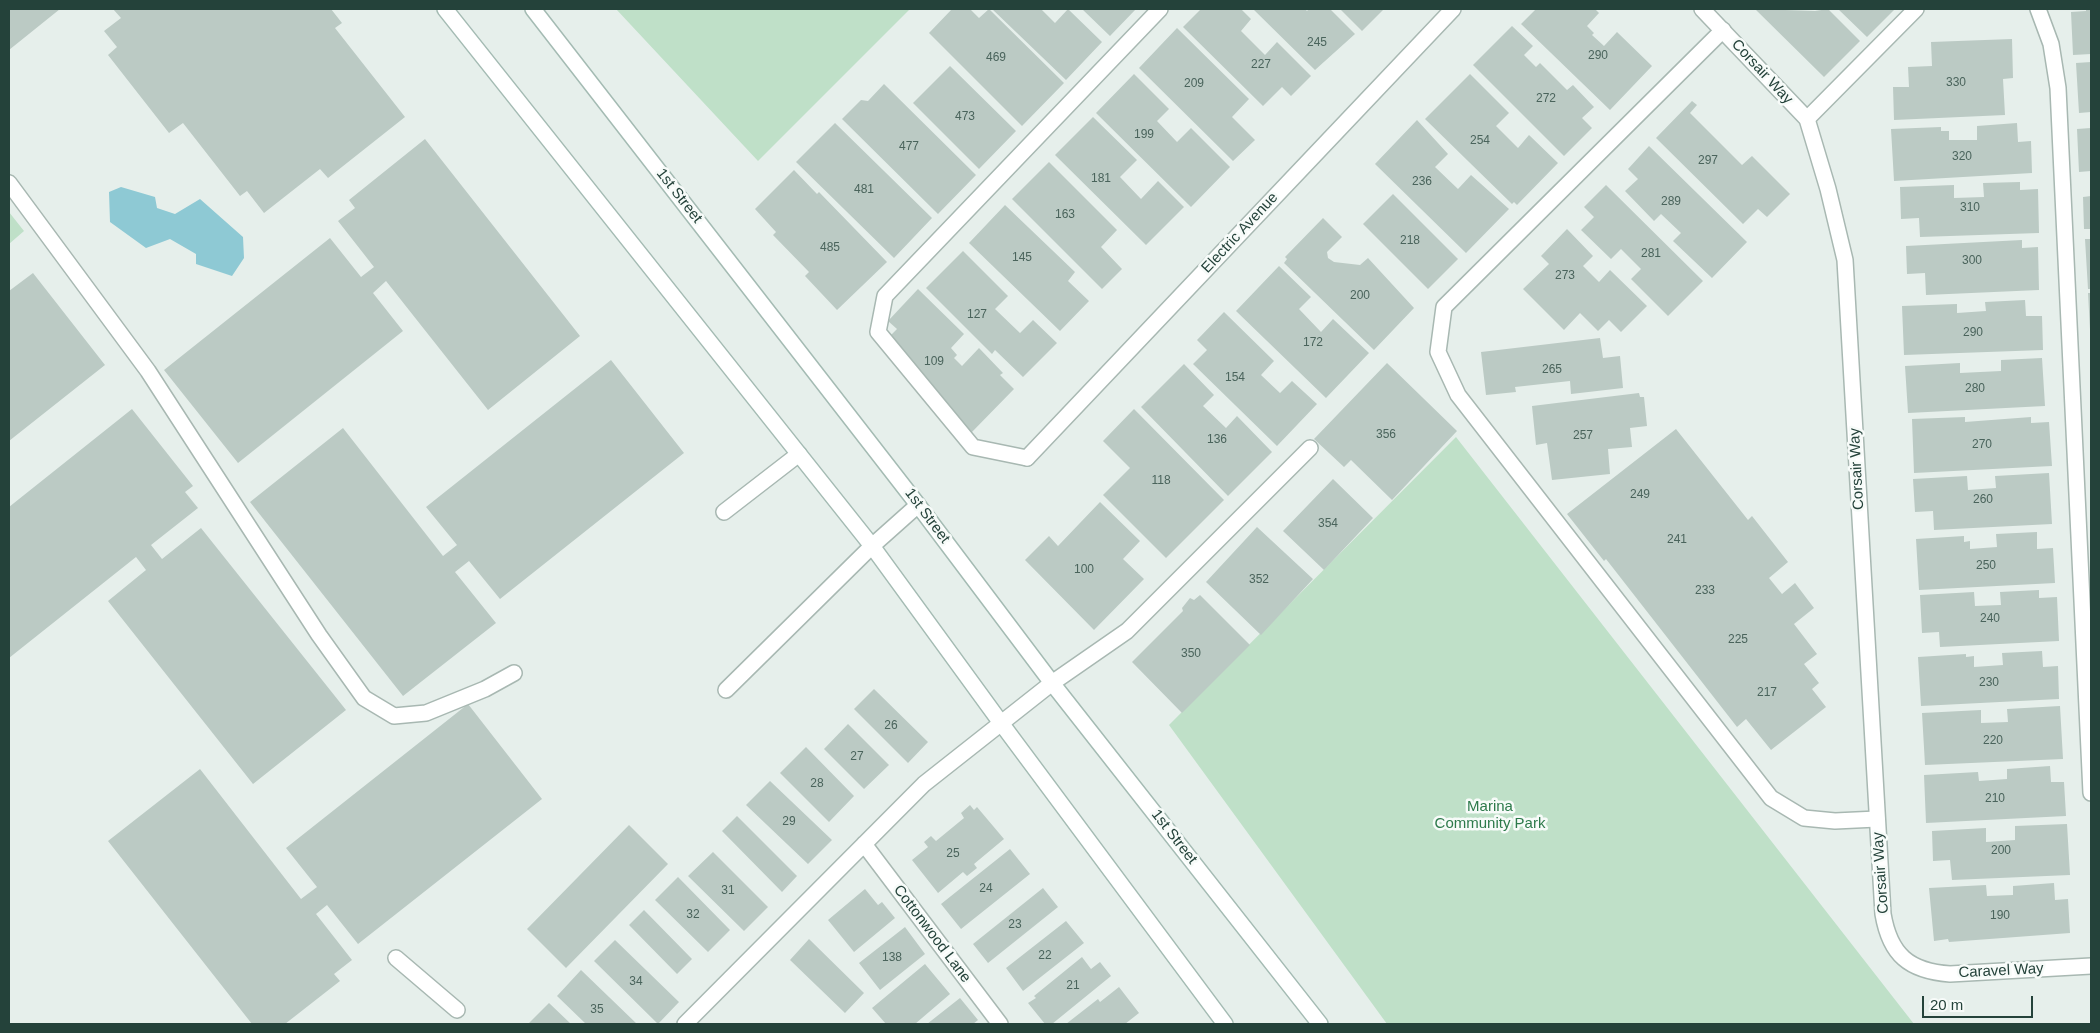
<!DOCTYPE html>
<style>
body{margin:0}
#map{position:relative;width:2100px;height:1033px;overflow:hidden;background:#e6efeb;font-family:Helvetica,sans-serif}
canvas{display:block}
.frame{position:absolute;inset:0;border:10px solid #24423a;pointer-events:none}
.scale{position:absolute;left:1922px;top:996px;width:111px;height:22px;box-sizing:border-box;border:2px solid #24423a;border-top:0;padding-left:6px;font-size:15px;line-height:18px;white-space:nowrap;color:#24423a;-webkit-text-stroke:4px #f7fbf9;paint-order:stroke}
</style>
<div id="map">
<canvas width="2100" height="1033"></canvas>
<div class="frame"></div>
<div class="scale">20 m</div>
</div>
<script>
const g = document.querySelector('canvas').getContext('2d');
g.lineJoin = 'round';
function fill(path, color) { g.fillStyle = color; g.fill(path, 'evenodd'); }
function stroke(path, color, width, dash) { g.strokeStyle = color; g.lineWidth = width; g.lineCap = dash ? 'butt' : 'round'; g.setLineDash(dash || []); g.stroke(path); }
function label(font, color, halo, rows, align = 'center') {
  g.font = font + ' Helvetica,sans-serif'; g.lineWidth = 5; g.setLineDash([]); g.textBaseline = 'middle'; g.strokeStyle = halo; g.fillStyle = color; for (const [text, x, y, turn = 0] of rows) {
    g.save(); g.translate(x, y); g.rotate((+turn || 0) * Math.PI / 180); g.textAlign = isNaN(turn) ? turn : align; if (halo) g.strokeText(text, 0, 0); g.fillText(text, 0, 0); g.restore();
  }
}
fill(new Path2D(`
 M 616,9 L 910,9 L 758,161 Z
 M 9,212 L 24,231 L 9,244 Z
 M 1456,437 L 1914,1024 L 1387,1024 L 1169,725 Z`), '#bfe0c8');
fill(new Path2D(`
 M 121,187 L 155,197 L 157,208 L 175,214 L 200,199 L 243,237 L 244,258 L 232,276 L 196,264 L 196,254 L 170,239 L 146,248 L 110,222 L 109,192 Z`), '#8ec9d4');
fill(new Path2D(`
 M 9,9 L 60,9 L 9,50 Z
 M 113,9 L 331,9 L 342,23 L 335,28 L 405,117 L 328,178 L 320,169 L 264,213 L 247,191 L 240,196 L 183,123 L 169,133 L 108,55 L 117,47 L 104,31 L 121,18 Z
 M 952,9 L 970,9 L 979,18 L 989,9 L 1064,83 L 1022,126 L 929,33 Z
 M 992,9 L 1041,9 L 1055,23 L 1068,9 L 1102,42 L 1066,80 Z
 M 1082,9 L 1136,9 L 1110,36 Z
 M 1201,9 L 1241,9 L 1251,19 L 1241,31 L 1265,55 L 1277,42 L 1311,76 L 1291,96 L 1282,87 L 1263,106 L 1183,27 Z
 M 1253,9 L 1305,9 L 1307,11 L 1309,9 L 1330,9 L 1355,34 L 1315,70 Z
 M 1340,9 L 1384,9 L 1362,31 Z
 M 1536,9 L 1595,9 L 1599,13 L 1587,26 L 1594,33 L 1592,35 L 1604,46 L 1617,32 L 1652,66 L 1610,110 L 1521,24 Z
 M 1755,9 L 1815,11 L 1828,9 L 1860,41 L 1824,77 Z
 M 1838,9 L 1895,9 L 1867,37 Z
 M 2086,9 L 2091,9 L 2091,54 L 2073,55 L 2071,12 L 2086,11 Z
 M 1512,26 L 1533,46 L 1524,55 L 1536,67 L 1540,63 L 1567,90 L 1573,85 L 1594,107 L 1582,118 L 1592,128 L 1564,156 L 1473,65 Z
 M 1177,28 L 1249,99 L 1232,117 L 1255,140 L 1233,161 L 1139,68 Z
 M 2012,39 L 2013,78 L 2003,79 L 2005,115 L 1894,120 L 1893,87 L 1909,87 L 1908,67 L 1932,66 L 1931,42 Z
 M 2091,62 L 2091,112 L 2079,113 L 2076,63 Z
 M 950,66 L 1016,131 L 979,169 L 913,103 Z
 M 1134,74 L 1169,109 L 1157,121 L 1177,142 L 1191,128 L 1230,167 L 1191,207 L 1096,113 Z
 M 1470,74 L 1509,113 L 1496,126 L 1518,148 L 1529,135 L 1558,163 L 1517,205 L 1514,202 L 1512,204 L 1425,119 Z
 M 884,84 L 976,175 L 938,214 L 842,119 L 861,100 L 868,101 Z
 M 1692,101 L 1697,105 L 1690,113 L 1742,165 L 1752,156 L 1790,194 L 1767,217 L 1758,209 L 1743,224 L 1656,138 Z
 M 1093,117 L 1137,160 L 1120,177 L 1141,199 L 1158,181 L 1184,207 L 1146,245 L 1055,155 Z
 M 1417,120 L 1448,154 L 1435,167 L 1458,189 L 1471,175 L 1509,209 L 1466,253 L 1375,164 Z
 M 835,123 L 932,218 L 894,258 L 796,162 Z
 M 2017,123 L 2018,142 L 2031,141 L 2032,173 L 1894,181 L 1891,129 L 1941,127 L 1941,131 L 1949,131 L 1949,140 L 1977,140 L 1977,126 Z
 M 2091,128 L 2091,171 L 2079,172 L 2077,129 Z
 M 425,139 L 580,336 L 488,410 L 386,281 L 373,293 L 403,331 L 238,463 L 164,370 L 330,238 L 361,277 L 374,267 L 338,221 L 355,208 L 349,200 Z
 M 1649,146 L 1747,242 L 1712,278 L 1673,241 L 1681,233 L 1661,214 L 1654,221 L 1625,191 L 1638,179 L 1628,169 Z
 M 1049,162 L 1117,230 L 1101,247 L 1122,269 L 1102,289 L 1012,199 Z
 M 794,170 L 817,194 L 819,192 L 887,262 L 837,310 L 805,276 L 809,272 L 773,235 L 776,232 L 755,209 Z
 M 2020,182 L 2020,190 L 2038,189 L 2039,233 L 1920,237 L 1919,218 L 1901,219 L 1900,187 L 1954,185 L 1954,198 L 1984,197 L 1983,183 Z
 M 1606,185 L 1703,281 L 1668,316 L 1631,279 L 1641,269 L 1621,249 L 1611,259 L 1581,230 L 1594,217 L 1584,207 Z
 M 1393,194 L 1458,259 L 1428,289 L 1363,224 Z
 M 2091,196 L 2091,229 L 2084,229 L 2083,197 Z
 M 1005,205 L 1075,272 L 1068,281 L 1089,301 L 1060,331 L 969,243 Z
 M 1323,218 L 1342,237 L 1327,252 L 1328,258 L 1334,262 L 1360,265 L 1368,258 L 1414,308 L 1374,350 L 1284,263 L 1287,259 L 1285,257 Z
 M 1567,229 L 1593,256 L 1583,266 L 1599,282 L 1610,270 L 1647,306 L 1621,332 L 1609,320 L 1598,331 L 1580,313 L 1564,330 L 1523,289 L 1549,264 L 1541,256 Z
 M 2085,239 L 2091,239 L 2091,289 L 2088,289 Z
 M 2022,240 L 2022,248 L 2038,247 L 2039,290 L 1926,295 L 1925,273 L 1907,274 L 1906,246 Z
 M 963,251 L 1008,296 L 995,309 L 1020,333 L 1033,320 L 1057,343 L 1023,377 L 995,350 L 992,354 L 926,288 Z
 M 1279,266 L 1311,297 L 1299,309 L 1321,332 L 1333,319 L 1369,353 L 1326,398 L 1236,311 Z
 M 33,273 L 105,365 L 9,441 L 9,291 Z
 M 918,289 L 964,334 L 951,348 L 957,355 L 954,358 L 962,366 L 979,348 L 1003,373 L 1000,375 L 1014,389 L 971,433 L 890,336 L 897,329 L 888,321 Z
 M 2088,293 L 2091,293 L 2091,330 L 2090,330 Z
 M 2025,300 L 2026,316 L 2042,316 L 2043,350 L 1904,355 L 1902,306 L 1957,304 L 1957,313 L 1986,311 L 1985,302 Z
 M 1224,312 L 1274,361 L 1261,375 L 1280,393 L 1292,381 L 1317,404 L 1277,446 L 1193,364 L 1207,350 L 1197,340 Z
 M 1600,338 L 1603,358 L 1620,356 L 1623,388 L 1571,394 L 1570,381 L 1515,387 L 1516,392 L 1486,395 L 1481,352 Z
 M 2042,358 L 2045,406 L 1908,413 L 1905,366 L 1960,363 L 1960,373 L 2001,371 L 2001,360 Z
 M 611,360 L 684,453 L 500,599 L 469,561 L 455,572 L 496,623 L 403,696 L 250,502 L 343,428 L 443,556 L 457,545 L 426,507 Z
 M 1387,363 L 1457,431 L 1392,500 L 1351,460 L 1344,467 L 1314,439 Z
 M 1184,364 L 1214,395 L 1203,406 L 1226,428 L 1237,416 L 1272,452 L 1228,496 L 1141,407 Z
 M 1639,393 L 1640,397 L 1644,397 L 1647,426 L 1630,428 L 1632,447 L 1608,449 L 1610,474 L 1552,480 L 1547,443 L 1536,445 L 1532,406 Z
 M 132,409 L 193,486 L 185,492 L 198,508 L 151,545 L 162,559 L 201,528 L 346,710 L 253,784 L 108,601 L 146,570 L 136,557 L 9,658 L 9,507 Z
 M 1134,409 L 1224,500 L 1166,558 L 1103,495 L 1130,468 L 1103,441 Z
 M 1965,417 L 1965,422 L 2031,417 L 2031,423 L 2049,422 L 2052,466 L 1914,473 L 1912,419 Z
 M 1676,429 L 1748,520 L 1752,516 L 1788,562 L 1769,578 L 1782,594 L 1795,583 L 1814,608 L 1794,624 L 1817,654 L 1804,664 L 1819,683 L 1812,689 L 1826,707 L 1771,750 L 1746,719 L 1737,727 L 1606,559 L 1604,561 L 1567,514 Z
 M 2049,473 L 2052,524 L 1934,530 L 1933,511 L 1915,512 L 1913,479 L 1967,476 L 1968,490 L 1996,488 L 1995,476 Z
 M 1333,479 L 1373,518 L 1324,570 L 1283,531 Z
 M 1100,502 L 1140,541 L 1123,559 L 1144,579 L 1094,630 L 1025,560 L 1049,536 L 1058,546 Z
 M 1257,527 L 1313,579 L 1261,635 L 1206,582 Z
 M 2037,532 L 2037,549 L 2053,548 L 2055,583 L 1919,590 L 1916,539 L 1964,536 L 1964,542 L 1970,541 L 1970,549 L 1997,547 L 1996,534 Z
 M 2039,590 L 2039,598 L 2057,597 L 2059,641 L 1940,647 L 1939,632 L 1922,633 L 1920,595 L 1974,592 L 1975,606 L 2001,605 L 2000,592 Z
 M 1200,595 L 1250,645 L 1182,713 L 1132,662 L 1183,611 L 1182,608 L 1190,598 L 1194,600 Z
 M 2042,651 L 2043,667 L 2058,666 L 2059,699 L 1921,706 L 1918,657 L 1966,654 L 1966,657 L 1974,656 L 1974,667 L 2003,665 L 2002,653 Z
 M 874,689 L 928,742 L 908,763 L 854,709 Z
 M 468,704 L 542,799 L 358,944 L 327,905 L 316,914 L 352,960 L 334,974 L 340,981 L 285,1024 L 252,1024 L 108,841 L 200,769 L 301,899 L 317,887 L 286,848 Z
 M 2060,706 L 2063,759 L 1925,765 L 1922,713 L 1981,710 L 1981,723 L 2008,722 L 2007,709 Z
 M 848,724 L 889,765 L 864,789 L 824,749 Z
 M 806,747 L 854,796 L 829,822 L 780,773 Z
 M 2050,766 L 2051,782 L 2064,782 L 2066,816 L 1926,823 L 1924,775 L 1978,772 L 1979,781 L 2007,779 L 2007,769 Z
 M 770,781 L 832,840 L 808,864 L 746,805 Z
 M 970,805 L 974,810 L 977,807 L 1004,839 L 974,864 L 977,868 L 967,876 L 963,872 L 938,893 L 912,860 L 928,847 L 924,842 L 931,836 L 936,841 L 964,818 L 961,813 Z
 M 737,816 L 797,876 L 782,892 L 722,831 Z
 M 2067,824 L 2070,875 L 1952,880 L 1950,860 L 1933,861 L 1932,831 L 1986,828 L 1986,842 L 2015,840 L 2015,826 Z
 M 629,825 L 668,864 L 566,968 L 527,929 Z
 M 1010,849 L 1030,874 L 961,929 L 941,904 Z
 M 713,852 L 768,907 L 744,931 L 688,876 Z
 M 678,877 L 730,930 L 708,952 L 655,900 Z
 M 2054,883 L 2055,900 L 2068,899 L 2070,933 L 1949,942 L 1948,939 L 1934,941 L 1929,888 L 1986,885 L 1987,896 L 2013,895 L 2013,886 Z
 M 1043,888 L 1058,907 L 988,963 L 973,944 Z
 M 865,889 L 878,905 L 882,902 L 895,918 L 854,952 L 828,920 Z
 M 644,910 L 692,959 L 677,974 L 629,925 Z
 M 1066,921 L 1084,943 L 1023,991 L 1006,968 Z
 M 905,927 L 925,954 L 880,990 L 859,963 Z
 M 809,939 L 864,993 L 845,1013 L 790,960 Z
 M 615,940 L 679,1002 L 658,1024 L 594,961 Z
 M 1082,957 L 1091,969 L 1100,962 L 1111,976 L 1052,1024 L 1045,1024 L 1028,1003 L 1036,998 L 1034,996 Z
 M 925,964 L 950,994 L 915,1024 L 886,1024 L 872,1008 Z
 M 581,970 L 637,1024 L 586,1024 L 557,996 Z
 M 1119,987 L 1139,1013 L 1125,1024 L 1066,1024 L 1098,999 L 1100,1002 Z
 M 960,998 L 978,1020 L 973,1024 L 927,1024 Z
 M 549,1003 L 571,1024 L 528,1024 Z`), '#bbcac4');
const service = new Path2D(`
 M 2038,9 L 2051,44 L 2058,88 L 2091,793
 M 1723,30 L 1444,307 L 1438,352 L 1458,395 L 1771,798 L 1804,818 L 1835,821 L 1877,819
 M 1807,119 L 1916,9
 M 9,183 L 148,371 L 319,635 L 364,698 L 394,716 L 426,713 L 485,689 L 514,673
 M 1027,458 L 973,447 L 878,332 L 885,296 L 1160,9
 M 724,512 L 799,454
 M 1052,683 L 1127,631 L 1310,448
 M 726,690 L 872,546 L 918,505
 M 396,958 L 457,1010`);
const minor = new Path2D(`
 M 1702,9 L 1807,119 L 1828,189 L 1845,260 L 1883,914 C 1890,955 1909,971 1950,974 L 2091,966
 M 1027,458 L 1453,9
 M 864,844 L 1000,1024
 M 685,1024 L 924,784 L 1052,683`);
const secondary = new Path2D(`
 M 445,9 L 872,546 L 1001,723 L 1225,1024
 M 533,9 L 918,505 L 1052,683 L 1320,1024`);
stroke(service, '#a8b8b2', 18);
stroke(minor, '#a8b8b2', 18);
stroke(secondary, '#a4bbb3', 18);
stroke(service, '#fff', 15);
stroke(minor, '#fff', 15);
stroke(secondary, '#fff', 15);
label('12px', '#4a645c', null, [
 ["245",1317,43],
 ["290",1598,56],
 ["469",996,58],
 ["227",1261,65],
 ["330",1956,83],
 ["209",1194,84],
 ["272",1546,99],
 ["473",965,117],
 ["199",1144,135],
 ["254",1480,141],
 ["477",909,147],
 ["320",1962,157],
 ["297",1708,161],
 ["181",1101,179],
 ["236",1422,182],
 ["481",864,190],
 ["289",1671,202],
 ["310",1970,208],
 ["163",1065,215],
 ["218",1410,241],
 ["485",830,248],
 ["281",1651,254],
 ["145",1022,258],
 ["300",1972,261],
 ["273",1565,276],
 ["200",1360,296],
 ["127",977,315],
 ["290",1973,333],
 ["172",1313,343],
 ["109",934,362],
 ["265",1552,370],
 ["154",1235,378],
 ["280",1975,389],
 ["356",1386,435],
 ["257",1583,436],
 ["136",1217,440],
 ["270",1982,445],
 ["118",1161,481],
 ["249",1640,495],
 ["260",1983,500],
 ["354",1328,524],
 ["241",1677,540],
 ["250",1986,566],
 ["100",1084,570],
 ["352",1259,580],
 ["233",1705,591],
 ["240",1990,619],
 ["225",1738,640],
 ["350",1191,654],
 ["230",1989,683],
 ["217",1767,693],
 ["26",891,726],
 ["220",1993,741],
 ["27",857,757],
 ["28",817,784],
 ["210",1995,799],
 ["29",789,822],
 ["200",2001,851],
 ["25",953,854],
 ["24",986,889],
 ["31",728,891],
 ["32",693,915],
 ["190",2000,916],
 ["23",1015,925],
 ["22",1045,956],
 ["138",892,958],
 ["34",636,982],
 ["21",1073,986],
 ["35",597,1010]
]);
label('15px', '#24423a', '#f7fbf9', [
 ["Corsair Way",1762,72,47],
 ["1st Street",679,196,52],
 ["Electric Avenue",1240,233,-47],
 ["Corsair Way",1857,469,-93],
 ["1st Street",927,516,53],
 ["1st Street",1174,837,52],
 ["Corsair Way",1881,873,-94],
 ["Cottonwood Lane",932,934,53],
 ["Caravel Way",2001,971,-3]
]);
label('15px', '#2d7a4b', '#f7fbf9', [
 ["Marina",1490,807],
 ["Community Park",1490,824]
]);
</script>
